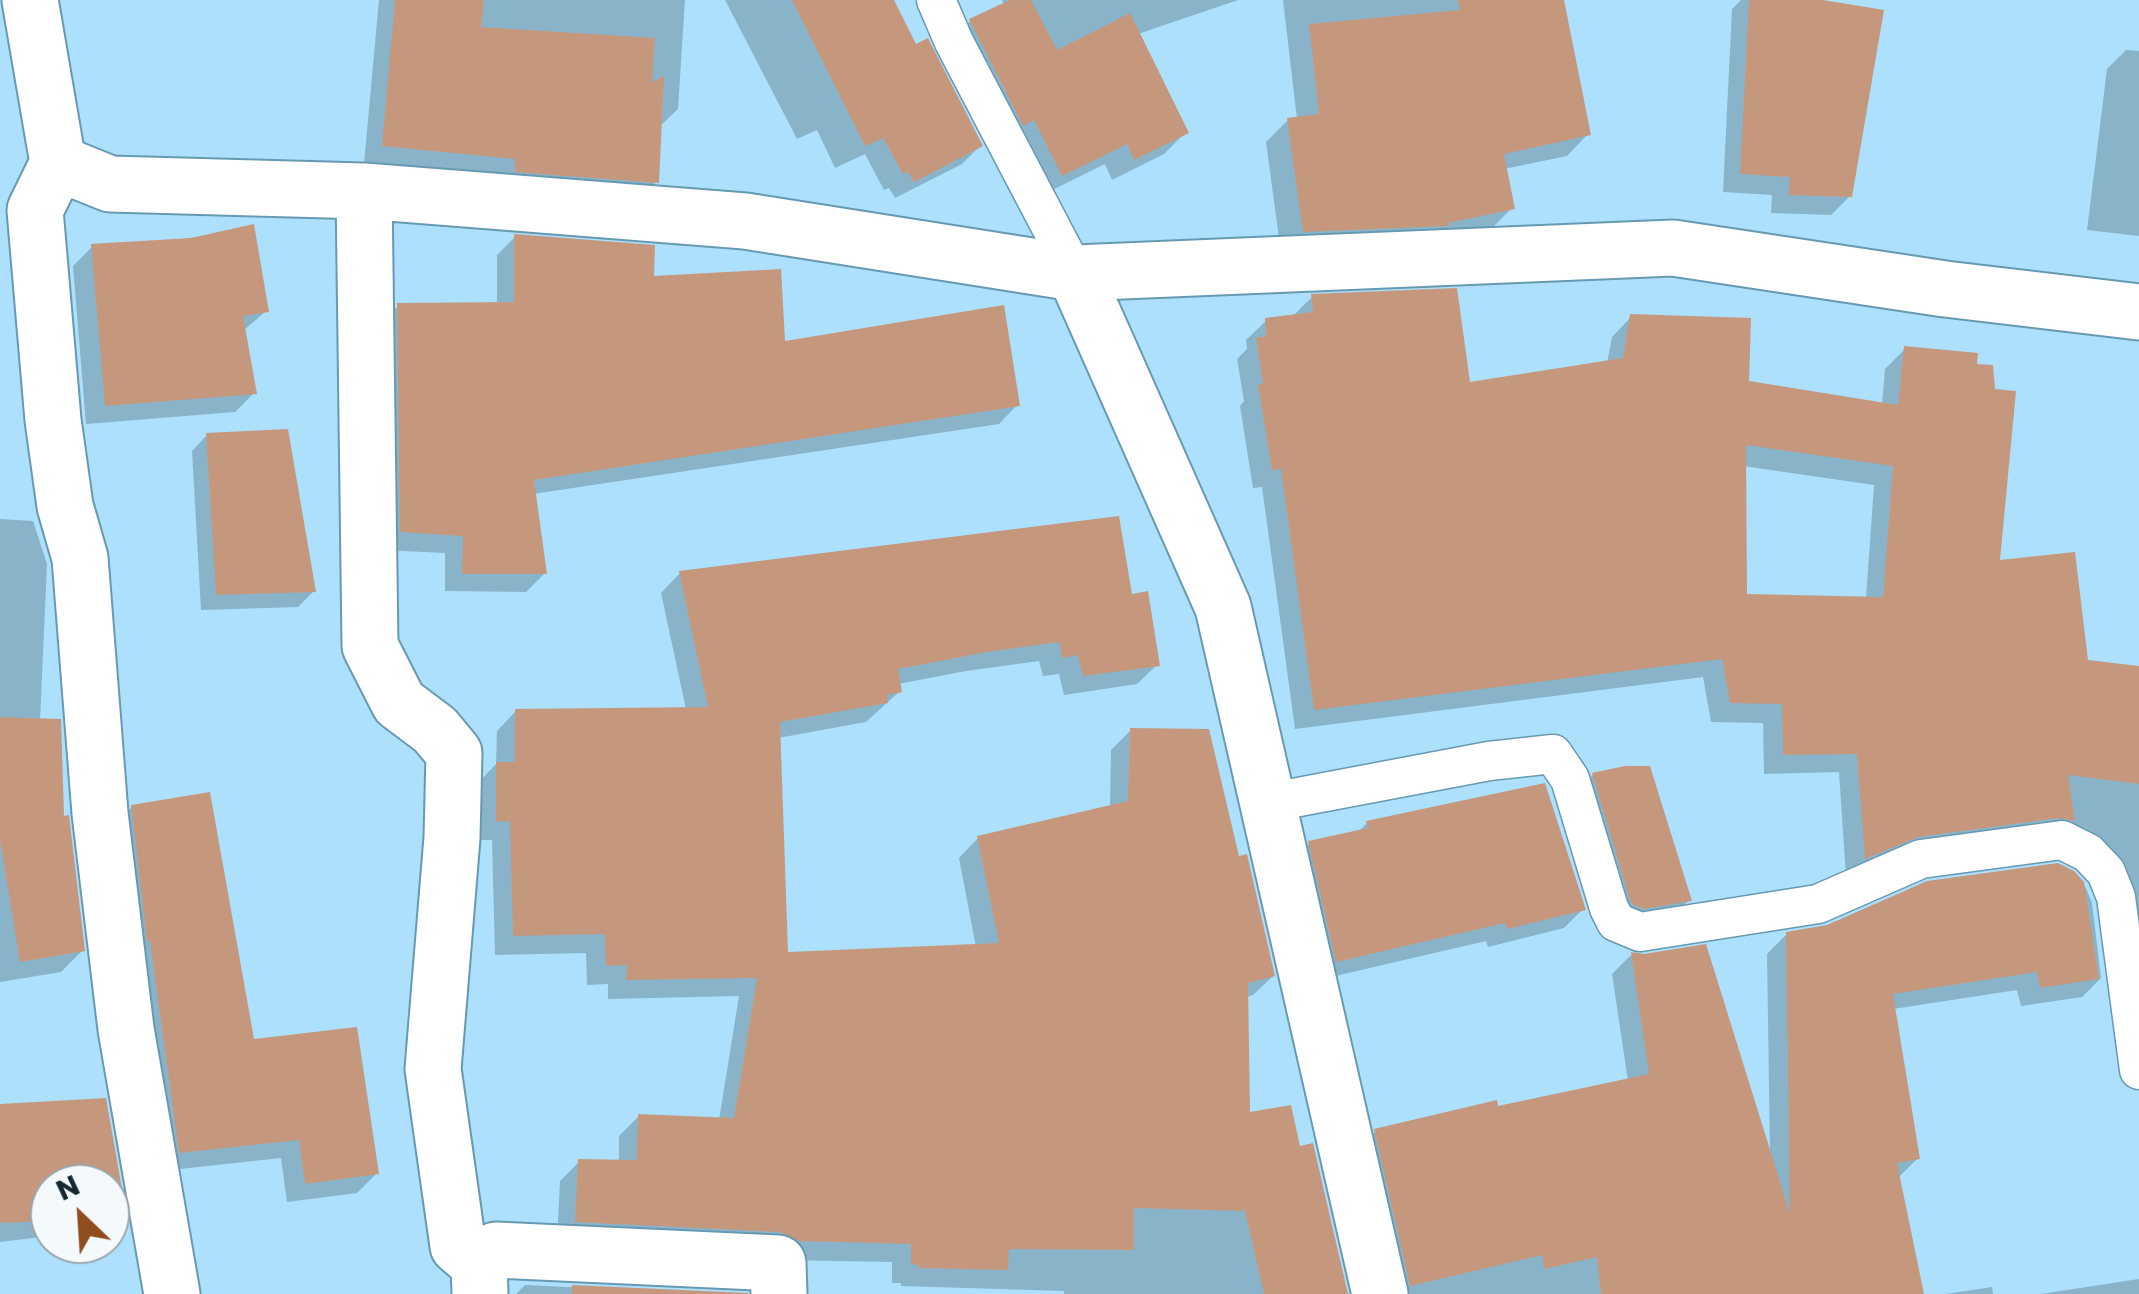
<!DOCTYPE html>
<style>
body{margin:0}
#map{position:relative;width:2139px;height:1294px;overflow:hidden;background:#ace0fc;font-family:Poppins,sans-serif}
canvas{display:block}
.north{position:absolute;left:30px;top:1164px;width:100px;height:100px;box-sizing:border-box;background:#f4f9fc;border:2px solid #9aa6ac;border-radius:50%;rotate:335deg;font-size:28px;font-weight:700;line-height:40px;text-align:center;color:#142933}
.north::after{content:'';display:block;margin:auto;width:35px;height:45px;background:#904d1e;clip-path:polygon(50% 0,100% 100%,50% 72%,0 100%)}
</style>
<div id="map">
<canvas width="2139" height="1294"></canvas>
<div class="north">N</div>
</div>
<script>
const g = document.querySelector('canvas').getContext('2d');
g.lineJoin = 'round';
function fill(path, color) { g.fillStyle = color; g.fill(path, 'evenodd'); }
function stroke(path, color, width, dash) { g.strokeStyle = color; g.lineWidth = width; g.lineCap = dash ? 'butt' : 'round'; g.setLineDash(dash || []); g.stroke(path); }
fill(new Path2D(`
 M 379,0 L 685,0 L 678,109 L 659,127 L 656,182 L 637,200 L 364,164 Z
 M 725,0 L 891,0 L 915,47 L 980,146 L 962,164 L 895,198 L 889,188 L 884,190 L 865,154 L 835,168 L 817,130 L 797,139 Z
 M 1002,0 L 1238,0 L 1138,34 L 1186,132 L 1164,154 L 1112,180 L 1105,164 L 1040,196 L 948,43 L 970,21 L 1004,5 Z
 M 1283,0 L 1561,0 L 1588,134 L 1567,156 L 1504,169 L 1512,208 L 1490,230 L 1281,253 L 1266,142 L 1288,120 L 1297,119 Z
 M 1741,0 L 1808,0 L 1850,196 L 1831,215 L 1771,213 L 1772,195 L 1723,192 L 1732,9 Z
 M 2126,50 L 2139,51 L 2139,236 L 2087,230 L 2107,69 Z
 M 515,237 L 783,344 L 1017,405 L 999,424 L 533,494 L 544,574 L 526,592 L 445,591 L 445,553 L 382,550 L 380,324 L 398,306 L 497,305 L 497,255 Z
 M 92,247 L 266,311 L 243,331 L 254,393 L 235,412 L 86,424 L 73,266 Z
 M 1312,297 L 1468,384 L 1607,363 L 1612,337 L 1631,317 L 1746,383 L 1882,405 L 1885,369 L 1905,349 L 1997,562 L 2086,662 L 2139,668 L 2139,989 L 2118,909 L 2079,852 L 1846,876 L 1839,772 L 1764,774 L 1763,723 L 1711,722 L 1703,677 L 1295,729 L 1262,487 L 1253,488 L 1240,406 L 1244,401 L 1237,359 L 1247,349 L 1246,340 L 1266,321 L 1292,317 ZM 1743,466 L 1874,485 L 1866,599 L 1745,596 Z
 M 207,435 L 313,592 L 298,607 L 201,610 L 192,451 Z
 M 0,519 L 33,521 L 47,564 L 40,721 L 62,818 L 83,950 L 61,972 L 0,982 Z
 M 680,573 L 1130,597 L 1157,665 L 1137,684 L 1064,695 L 1059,674 L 1043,676 L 1039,661 L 966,671 L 898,684 L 900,691 L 866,722 L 778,738 L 786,954 L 976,947 L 959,858 L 978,838 L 1110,808 L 1111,750 L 1131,730 L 1237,859 L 1273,976 L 1253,995 L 1246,997 L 1247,1115 L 1298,1149 L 1345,1294 L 1064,1294 L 1064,1291 L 901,1286 L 901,1283 L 892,1283 L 892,1262 L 778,1260 L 557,1241 L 560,1181 L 580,1161 L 619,1162 L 619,1136 L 639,1116 L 719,1120 L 739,996 L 608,999 L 608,984 L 587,985 L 586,953 L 495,955 L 492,840 L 477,840 L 477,784 L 496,764 L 497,731 L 516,711 L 686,709 L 661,593 Z
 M 1593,775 L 1689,900 L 1671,919 L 1623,927 L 1574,794 Z
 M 132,807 L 252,1042 L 376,1174 L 357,1193 L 287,1202 L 281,1158 L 161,1171 L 113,826 Z
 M 1367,823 L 1583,909 L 1564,928 L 1488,947 L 1486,941 L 1318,980 L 1291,862 L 1310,843 L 1358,832 Z
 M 2085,886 L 2092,903 L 2101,978 L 2082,997 L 2021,1006 L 2017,990 L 1893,1009 L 1917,1159 L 1898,1178 L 1921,1294 L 1389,1294 L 1356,1151 L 1376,1131 L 1628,1081 L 1612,974 L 1631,955 L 1770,1154 L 1767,954 L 1787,934 Z
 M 104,1101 L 123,1206 L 110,1219 L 110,1184 L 50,1184 L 50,1236 L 0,1242 L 0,1106 Z
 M 2139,1279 L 2139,1294 L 2041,1294 Z
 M 525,1285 L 718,1294 L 516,1294 Z
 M 1992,1287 L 1993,1294 L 1946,1294 Z`), '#0003');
fill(new Path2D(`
 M 395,0 L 484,0 L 481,27 L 655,38 L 652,82 L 664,76 L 659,183 L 515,172 L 515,159 L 382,146 Z
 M 792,0 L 894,0 L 916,44 L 928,38 L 983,146 L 914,182 L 908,172 L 903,174 L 883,138 L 865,146 Z
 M 1010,0 L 1031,0 L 1057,50 L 1130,13 L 1189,133 L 1134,160 L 1127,144 L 1062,176 L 1034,120 L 1023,126 L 969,19 Z
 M 1458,0 L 1564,0 L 1591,135 L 1504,154 L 1515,209 L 1448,223 L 1449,226 L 1303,232 L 1287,118 L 1319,114 L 1309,24 L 1460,10 Z
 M 1749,0 L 1823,0 L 1884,10 L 1852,197 L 1789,195 L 1790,177 L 1740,174 Z
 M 254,224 L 269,312 L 243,316 L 257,394 L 105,406 L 91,244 L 191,238 Z
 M 514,234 L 655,245 L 654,276 L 781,269 L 785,341 L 1004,305 L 1020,406 L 534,480 L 547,574 L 462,574 L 463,536 L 400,532 L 397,303 L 514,302 Z
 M 1457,288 L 1470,382 L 1623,358 L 1630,314 L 1751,318 L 1749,381 L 1898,405 L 1904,346 L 1978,353 L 1977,364 L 1993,365 L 1995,389 L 2016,391 L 2000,560 L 2075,552 L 2088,660 L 2139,666 L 2139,784 L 2068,775 L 2075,821 L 2059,818 L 1918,837 L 1865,859 L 1857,754 L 1783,755 L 1782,704 L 1730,703 L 1722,659 L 1314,710 L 1281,469 L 1272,470 L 1258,384 L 1263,384 L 1256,337 L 1266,337 L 1265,318 L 1313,312 L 1311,294 ZM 1746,445 L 1893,466 L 1883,597 L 1747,594 Z
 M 288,429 L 316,592 L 216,595 L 206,433 Z
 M 1119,516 L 1132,594 L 1148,591 L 1160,666 L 1083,676 L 1078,655 L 1062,658 L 1059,642 L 987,652 L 898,669 L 902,692 L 887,695 L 888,703 L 780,722 L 788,952 L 999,943 L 977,836 L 1128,801 L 1130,728 L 1209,729 L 1239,856 L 1247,854 L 1275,976 L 1248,983 L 1250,1112 L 1291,1105 L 1300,1146 L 1313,1143 L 1348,1294 L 1264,1294 L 1245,1211 L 1134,1208 L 1134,1250 L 1009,1249 L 1008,1270 L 919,1268 L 919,1265 L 911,1264 L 911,1244 L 799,1241 L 779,1232 L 575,1222 L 578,1159 L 637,1160 L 638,1114 L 734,1118 L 757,978 L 626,980 L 627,965 L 606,966 L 605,934 L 513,936 L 510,821 L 496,822 L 496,762 L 515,762 L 515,709 L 708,707 L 679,571 Z
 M 0,717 L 61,719 L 64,816 L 69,815 L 85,951 L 20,962 L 0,840 Z
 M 1625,766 L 1650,766 L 1692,901 L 1643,909 L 1632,904 L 1630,900 L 1592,773 Z
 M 1545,783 L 1586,910 L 1507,929 L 1505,923 L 1336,962 L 1308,841 L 1368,828 L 1366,821 Z
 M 210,792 L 254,1039 L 357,1027 L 379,1174 L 305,1184 L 299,1140 L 179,1153 L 150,941 L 147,941 L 131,805 Z
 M 2058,863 L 2074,871 L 2084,882 L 2099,979 L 2040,988 L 2037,972 L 1893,994 L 1920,1159 L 1897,1163 L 1924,1294 L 1601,1294 L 1597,1257 L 1544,1269 L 1542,1255 L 1410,1286 L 1374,1129 L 1497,1100 L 1498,1106 L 1649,1074 L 1631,952 L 1644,954 L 1706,944 L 1790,1214 L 1786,932 L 1827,925 L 1927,881 Z
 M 106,1098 L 127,1217 L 110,1218 L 110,1184 L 50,1184 L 50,1221 L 0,1223 L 0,1104 Z
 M 572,1285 L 748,1293 L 748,1294 L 572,1294 Z`), '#c5987d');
const service = new Path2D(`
 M 936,0 L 954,42 L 1075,273
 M 1267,803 L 1489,761 L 1553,754 L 1570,779 L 1609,908 L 1616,922 L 1640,932 L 1818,904 L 1921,859 L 2062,840 L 2088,853 L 2106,872 L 2116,897 L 2139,1070`);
const minor = new Path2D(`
 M 30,0 L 58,163 L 110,184 L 364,191 L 745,221 L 1075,273 L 1223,607 L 1380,1294
 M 58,163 L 35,210 L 53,420 L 65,506 L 80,558 L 100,813 L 126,1029 L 172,1294
 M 364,191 L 370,646 L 399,703 L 435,730 L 454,753 L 452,838 L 433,1069 L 458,1246 L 479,1264 L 480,1294
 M 1075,273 L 1673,248 L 1945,289 L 2139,312
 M 479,1264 L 496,1250 L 778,1263 L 779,1294`);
stroke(service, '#6799b3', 41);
stroke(minor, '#6799b3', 59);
stroke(service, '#fff', 38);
stroke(minor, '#fff', 55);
</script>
